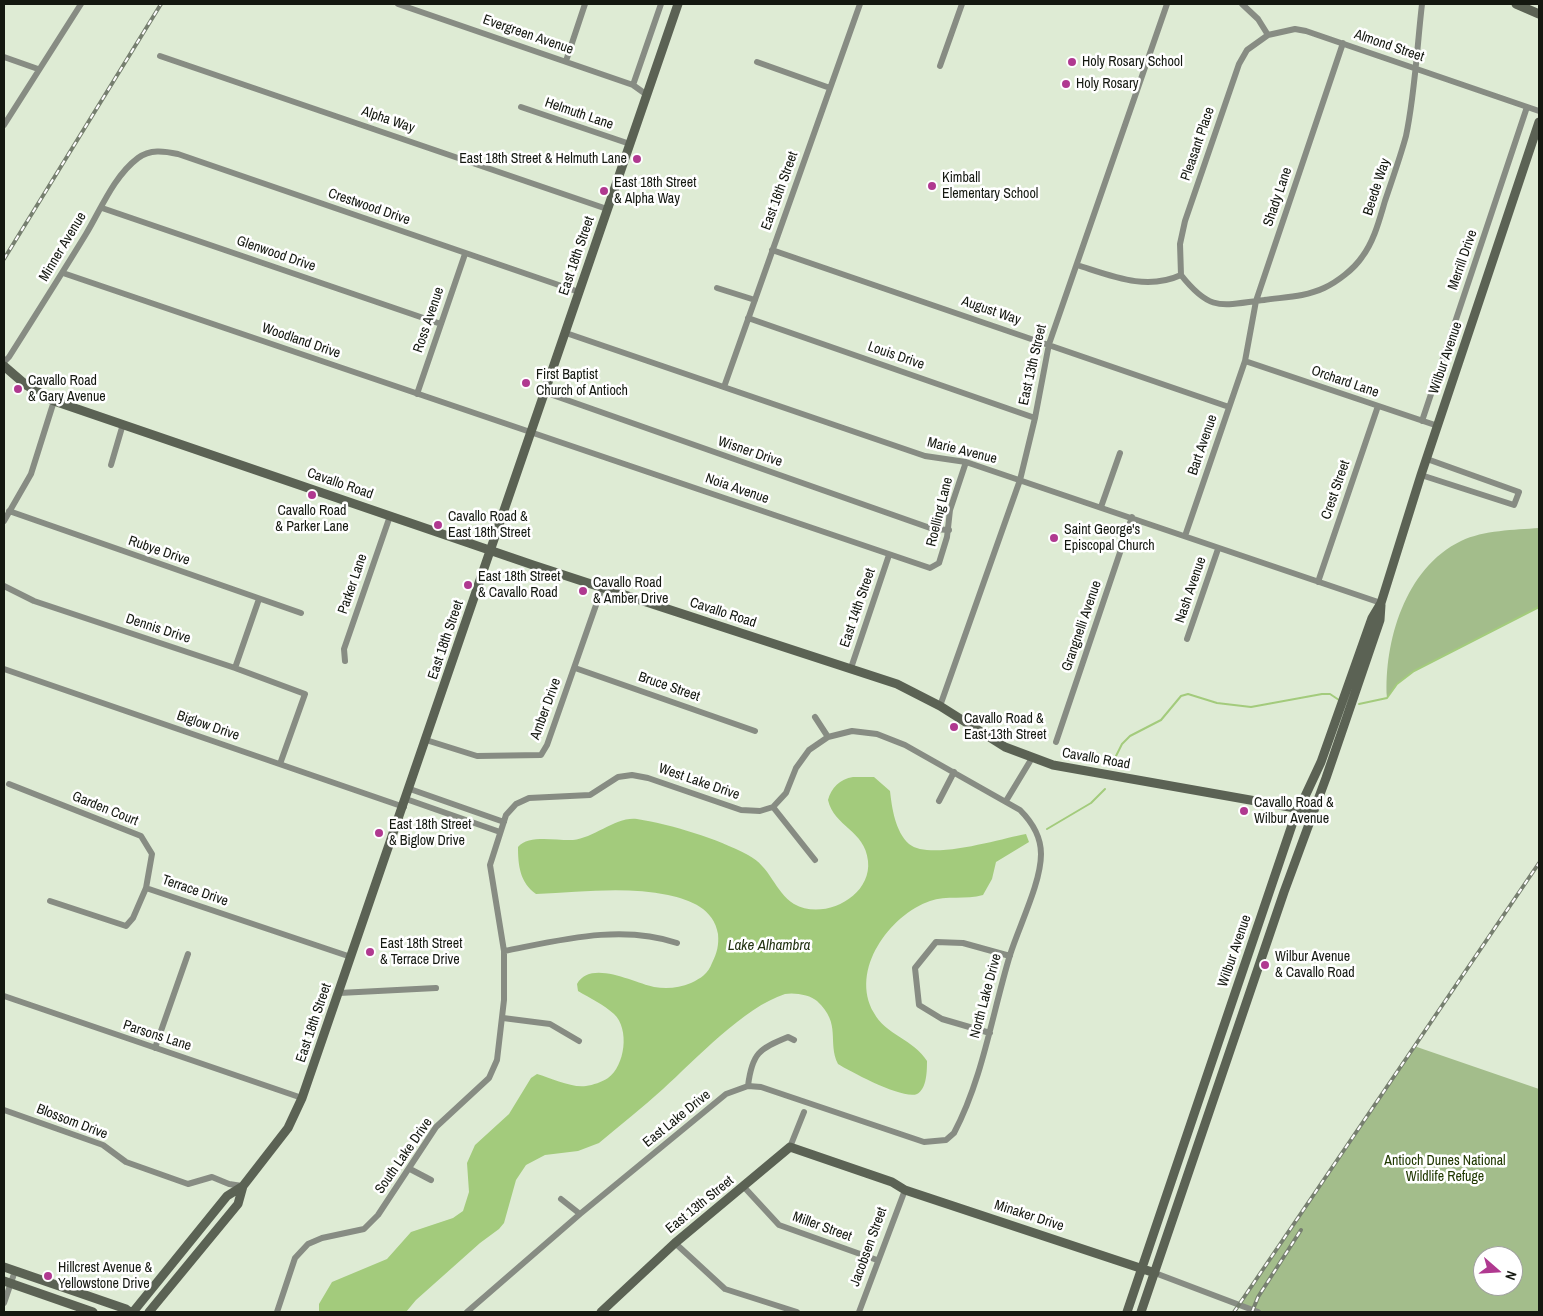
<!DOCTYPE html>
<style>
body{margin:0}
#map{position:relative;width:1543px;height:1316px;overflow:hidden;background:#deebd4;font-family:"Archivo Narrow",sans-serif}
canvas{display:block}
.frame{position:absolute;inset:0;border:5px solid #141810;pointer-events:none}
.north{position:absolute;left:1473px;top:1246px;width:50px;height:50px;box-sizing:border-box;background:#fff;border:1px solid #a1a39f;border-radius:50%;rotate:109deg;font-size:14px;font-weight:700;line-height:20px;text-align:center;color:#141810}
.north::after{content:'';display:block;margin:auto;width:18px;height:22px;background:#b03990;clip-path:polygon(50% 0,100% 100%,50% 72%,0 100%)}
</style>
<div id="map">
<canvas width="1543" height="1316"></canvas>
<div class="frame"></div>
<div class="north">N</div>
</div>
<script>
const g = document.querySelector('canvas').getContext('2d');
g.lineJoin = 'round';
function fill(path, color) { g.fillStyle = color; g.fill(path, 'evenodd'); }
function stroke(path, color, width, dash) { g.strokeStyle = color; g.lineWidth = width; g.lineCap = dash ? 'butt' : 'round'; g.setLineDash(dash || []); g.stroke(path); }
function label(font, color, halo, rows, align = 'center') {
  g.font = font + ' "Archivo Narrow",sans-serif'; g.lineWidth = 5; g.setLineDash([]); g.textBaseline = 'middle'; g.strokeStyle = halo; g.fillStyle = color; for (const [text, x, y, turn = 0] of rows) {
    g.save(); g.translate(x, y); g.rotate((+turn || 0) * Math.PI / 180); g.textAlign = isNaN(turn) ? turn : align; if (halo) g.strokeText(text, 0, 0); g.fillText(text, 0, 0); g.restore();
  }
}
fill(new Path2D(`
 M 1539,528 L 1539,607 L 1414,671 L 1397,684 L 1387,698 C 1384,642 1405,568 1461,541 C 1484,530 1514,530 1539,528 Z
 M 1414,1046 L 1539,1089 L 1539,1312 L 1259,1312 L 1239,1304 ZM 1483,1256 L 1513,1256 L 1513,1286 L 1483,1286 Z`), '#a3bd8b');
fill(new Path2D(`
 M 853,777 L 874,777 L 890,791 C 892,808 895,831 909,844 C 930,861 999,839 1026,834 L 1029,842 L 996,862 L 992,879 L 983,895 C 966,900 946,895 930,901 C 890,915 849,970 874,1013 C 885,1034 914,1040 927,1061 C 927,1070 927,1089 917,1094 C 904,1100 851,1072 838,1064 C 827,1042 842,1024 817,1001 C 811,995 794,992 785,994 C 744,1007 695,1060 663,1089 C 642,1108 620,1125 599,1143 L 578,1151 L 545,1155 L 526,1165 L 516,1180 L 504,1223 L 499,1229 L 480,1243 L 416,1300 L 406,1312 L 319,1312 L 319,1304 L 332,1282 L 387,1259 L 411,1232 L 453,1218 L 463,1211 L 469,1192 L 467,1163 L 475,1145 L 509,1114 L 531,1078 L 537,1074 C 551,1078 571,1088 586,1086 C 593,1085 602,1082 608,1078 C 625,1066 630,1029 614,1014 C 604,1005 590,998 578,991 L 577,984 C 591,959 634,983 654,987 C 667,989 679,988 691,983 C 701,978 708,974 712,963 C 717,953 719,945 718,934 C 714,909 691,900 668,895 C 626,886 579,892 536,894 C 520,883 518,865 518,847 C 529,834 557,841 573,840 C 594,838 617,816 637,819 C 673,825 716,838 748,855 C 771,867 774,891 794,904 C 823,921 872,897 868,861 C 865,830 834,827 828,800 C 831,788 840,779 853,777 Z`), '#a3cb7c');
stroke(new Path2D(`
 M 1359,704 L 1387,698 L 1397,684 L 1414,671 L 1539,607
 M 1115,758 L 1122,744 L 1130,736 L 1161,720 L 1181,696 L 1188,694 L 1217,703 L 1251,707 L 1322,694 L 1330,694 L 1339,700
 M 1047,829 L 1091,803 L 1105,789`), '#a3cb7c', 2);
stroke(new Path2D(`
 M 398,4 L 633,85 L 647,95
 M 1242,4 L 1258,19 L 1268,35 L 1295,29 L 1306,31 L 1539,111
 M 160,56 L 607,209
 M 4,57 L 38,69
 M 566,61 L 585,4
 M 757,62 L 830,88
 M 940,66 L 962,4
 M 633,85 L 661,4
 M 521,107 L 630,144
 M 4,125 L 81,4
 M 102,208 L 441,324
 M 772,250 L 1229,407
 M 1077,265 C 1112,276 1146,291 1181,275 C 1211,313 1222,305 1264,300 C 1284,297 1305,297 1324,288 C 1337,282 1354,269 1362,257 C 1374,241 1379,221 1385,201 C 1392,180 1400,158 1406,136 C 1415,93 1417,47 1422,4
 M 63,273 L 930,568 L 939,563 L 947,537 L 950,510 L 966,462
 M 1181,275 L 1180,244 L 1185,221 L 1239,64 L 1247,50 L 1268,35
 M 717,288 L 755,300
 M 748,318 L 1035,418
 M 566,333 L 925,456 L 966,462 L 1381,603
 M 1245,361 L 1438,426
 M 4,362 L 9,357 C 35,316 61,275 86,234 C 101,209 114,176 138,158 C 150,149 164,151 178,154 L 579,292
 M 724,387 L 860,4
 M 544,392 L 933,529 L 949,530
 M 417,394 L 465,254
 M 1422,421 L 1527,107
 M 111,465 L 123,424
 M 1421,475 L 1514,505 L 1519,492 L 1427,459
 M 1101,507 L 1120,453
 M 9,511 L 301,613
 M 4,521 L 31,474 L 54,401
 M 1185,536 L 1245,361 L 1256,301 L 1343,43
 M 1318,582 L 1378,406
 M 4,586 L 34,601 L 235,668 L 305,694 L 280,764
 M 1187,639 L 1218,549
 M 345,661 L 344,649 L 390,516
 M 235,668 L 259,599
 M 575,668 L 755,731
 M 851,668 L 889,555
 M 4,669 L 404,807
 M 940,706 L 1020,480 L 1035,418 L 1049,344 L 1167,4
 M 815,717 L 828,737
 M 426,740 L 477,756 L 541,755 L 547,745 L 602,588
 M 1056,742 L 1132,517
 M 9,784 L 141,836 L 152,854 L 146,888
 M 410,789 L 504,822
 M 406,799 L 500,832
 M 939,801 L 954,772
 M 1006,801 L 1032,758
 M 773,807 L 815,860
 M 50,901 L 126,926 L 133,918 L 146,888 L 351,957
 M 504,951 C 561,940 621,924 677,943
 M 339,993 L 436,988
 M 4,996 L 302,1098
 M 503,1018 L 550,1024 L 579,1041
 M 990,1033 L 942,1019 L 919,1005 L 915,968 L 936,942 L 963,943 L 1010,956
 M 155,1048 L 188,954
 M 748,1086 C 752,1053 759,1049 788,1037 L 794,1040
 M 4,1110 L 103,1145 L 126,1162 L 188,1184 L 212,1177 L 229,1184 L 242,1186
 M 790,1147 L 804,1112
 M 410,1169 L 431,1180
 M 744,1187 L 779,1225 L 877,1260
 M 561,1199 L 580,1214
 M 675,1243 L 725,1289 L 797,1312
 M 1155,1273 L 1258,1312
 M 4,1303 L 15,1271
 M 277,1312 L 295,1258 L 308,1244 L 322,1238 L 364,1229 L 378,1215 L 436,1127 L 489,1078 L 497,1060 L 504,1000 L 504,951 L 490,865 L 506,815 L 516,804 L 529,798 L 590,795 L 618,777 L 632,775 L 648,778 L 741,810 L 760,811 L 773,807 L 786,793 L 796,768 L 809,750 L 828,737 L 852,731 L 877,734 L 905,745 L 1020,810 C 1032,822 1041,836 1041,854 C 1041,883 1019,926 1010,955 C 992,1014 983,1078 954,1133 L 946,1140 L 924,1142 L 761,1087 L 748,1086 L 726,1094 L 580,1214 L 467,1312
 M 859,1312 L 905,1190`), '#878c83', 6);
stroke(new Path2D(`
 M 1516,4 L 1539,14
 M 4,366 L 26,385 L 54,401 L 533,565 L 897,684 L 940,706 L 1005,747 L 1053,765 L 1312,811
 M 4,1267 L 126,1309 L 130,1312
 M 4,1281 L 93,1312
 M 133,1312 L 227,1196 L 243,1186
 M 149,1312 L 238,1204 L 243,1186 L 288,1128 L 302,1098 L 678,4
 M 601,1312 L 675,1243 L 790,1147 L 892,1182 L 905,1190 L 1155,1273
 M 1127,1312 L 1293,822 L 1321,762 L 1372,618 L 1381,603 L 1421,475 L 1539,122
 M 1141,1312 L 1284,892 L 1326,778 L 1380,620 L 1381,605`), '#5b6254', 9);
const rail = new Path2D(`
 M 4,259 L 161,4
 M 1234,1312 L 1539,863
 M 1252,1312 L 1258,1297 L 1301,1230`);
stroke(rail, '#767f6f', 4);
stroke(rail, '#fff', 2, [5.5]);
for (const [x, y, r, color] of [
 [1072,62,5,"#b03990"],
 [1066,84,5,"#b03990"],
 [637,159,5,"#b03990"],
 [932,186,5,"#b03990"],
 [604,191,5,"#b03990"],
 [526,383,5,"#b03990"],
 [18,389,5,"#b03990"],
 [312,495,5,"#b03990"],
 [438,525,5,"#b03990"],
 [1054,538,5,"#b03990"],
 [468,585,5,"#b03990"],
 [583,591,5,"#b03990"],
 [954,727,5,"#b03990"],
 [1244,811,5,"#b03990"],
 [379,833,5,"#b03990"],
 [370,952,5,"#b03990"],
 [1265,965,5,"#b03990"],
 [48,1276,5,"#b03990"]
]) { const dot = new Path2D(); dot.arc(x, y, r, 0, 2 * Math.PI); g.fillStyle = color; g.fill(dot); stroke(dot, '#fff', 2); }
label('14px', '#141810', '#fff', [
 ["Evergreen Avenue",528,35,19],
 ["Almond Street",1389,46,19],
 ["Helmuth Lane",579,114,19],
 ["Alpha Way",388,120,19],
 ["Pleasant Place",1198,144,-71],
 ["Beede Way",1377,187,-72],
 ["East 16th Street",780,191,-70],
 ["Shady Lane",1278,197,-71],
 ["Crestwood Drive",369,207,19],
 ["Minner Avenue",63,247,-59],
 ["Glenwood Drive",276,254,19],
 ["East 18th Street",577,256,-71],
 ["Merrill Drive",1463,260,-71],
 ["August Way",991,311,19],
 ["Ross Avenue",429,320,-71],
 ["Woodland Drive",301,341,19],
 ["Louis Drive",896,356,19],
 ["Wilbur Avenue",1446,358,-71],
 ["East 13th Street",1033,365,-77],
 ["Orchard Lane",1345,382,19],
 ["Bart Avenue",1203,445,-71],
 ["Marie Avenue",962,451,14],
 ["Wisner Drive",750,452,19],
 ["Cavallo Road",340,484,19],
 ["Noia Avenue",737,489,19],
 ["Crest Street",1336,490,-71],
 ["Roelling Lane",940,512,-76],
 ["Rubye Drive",159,551,19],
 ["Parker Lane",353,584,-71],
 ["Nash Avenue",1191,590,-71],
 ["East 14th Street",858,608,-71],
 ["Cavallo Road",723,613,18],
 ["Grangnelli Avenue",1082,626,-71],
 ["Dennis Drive",158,629,18],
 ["East 18th Street",446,640,-71],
 ["Bruce Street",669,687,19],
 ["Amber Drive",546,709,-70],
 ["Biglow Drive",208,726,19],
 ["Cavallo Road",1096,759,10],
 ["West Lake Drive",699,782,19],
 ["Garden Court",105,809,22],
 ["Terrace Drive",195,891,19],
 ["Wilbur Avenue",1235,951,-71],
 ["North Lake Drive",986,996,-75],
 ["East 18th Street",314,1023,-71],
 ["Parsons Lane",157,1036,18],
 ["East Lake Drive",677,1119,-39],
 ["Blossom Drive",72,1122,21],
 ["South Lake Drive",404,1156,-55],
 ["East 13th Street",700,1205,-39],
 ["Minaker Drive",1029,1216,18],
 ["Miller Street",822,1227,20],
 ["Jacobsen Street",869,1247,-70]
]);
label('14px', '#141810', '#fff', [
 ["Holy Rosary School",1082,62],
 ["Holy Rosary",1076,84],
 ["East 18th Street & Helmuth Lane",627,159,"right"],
 ["Kimball",942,178],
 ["Elementary School",942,194],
 ["East 18th Street",614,183],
 ["& Alpha Way",614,199],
 ["First Baptist",536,375],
 ["Church of Antioch",536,391],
 ["Cavallo Road",28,381],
 ["& Gary Avenue",28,397],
 ["Cavallo Road",312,511,"center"],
 ["& Parker Lane",312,527,"center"],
 ["Cavallo Road &",448,517],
 ["East 18th Street",448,533],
 ["Saint George's",1064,530],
 ["Episcopal Church",1064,546],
 ["East 18th Street",478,577],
 ["& Cavallo Road",478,593],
 ["Cavallo Road",593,583],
 ["& Amber Drive",593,599],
 ["Cavallo Road &",964,719],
 ["East 13th Street",964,735],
 ["Cavallo Road &",1254,803],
 ["Wilbur Avenue",1254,819],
 ["East 18th Street",389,825],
 ["& Biglow Drive",389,841],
 ["East 18th Street",380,944],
 ["& Terrace Drive",380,960],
 ["Wilbur Avenue",1275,957],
 ["& Cavallo Road",1275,973],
 ["Hillcrest Avenue &",58,1268],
 ["Yellowstone Drive",58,1284]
], 'left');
label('14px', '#203800', '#fff', [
 ["Antioch Dunes National",1445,1161],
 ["Wildlife Refuge",1445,1177]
]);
label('italic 15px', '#243413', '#fff', [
 ["Lake Alhambra",769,946]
]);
</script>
